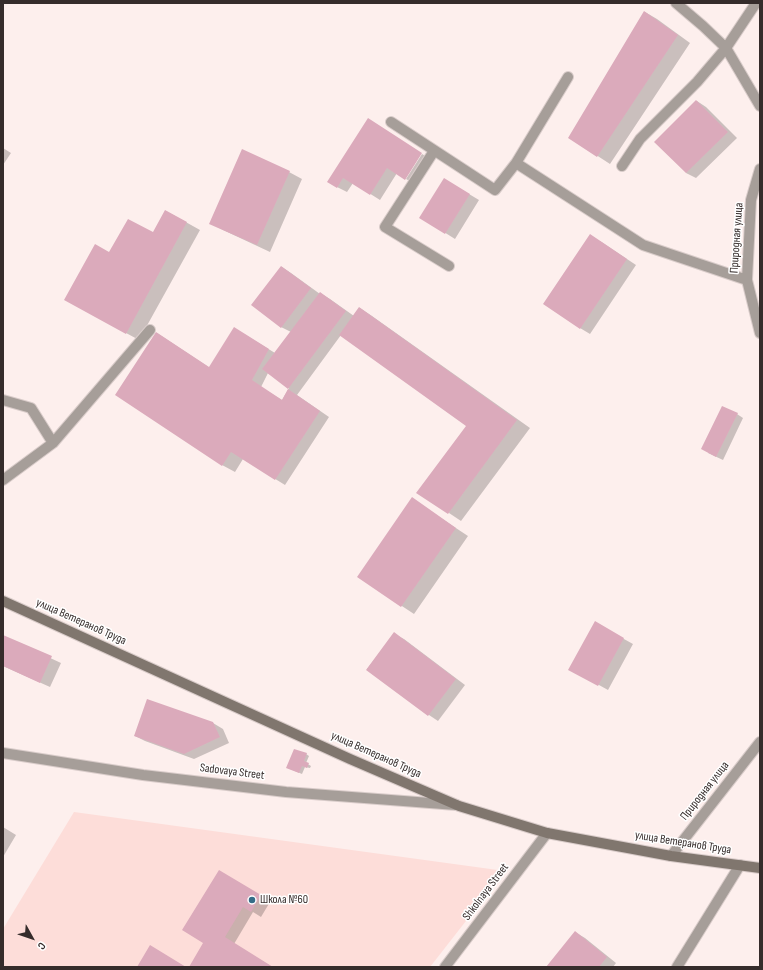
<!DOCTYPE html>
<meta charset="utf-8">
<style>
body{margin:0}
#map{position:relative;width:763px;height:970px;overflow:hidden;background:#fdefed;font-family:"Sofia Sans Condensed",sans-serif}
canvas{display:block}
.frame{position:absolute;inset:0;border:4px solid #352c2b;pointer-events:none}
.north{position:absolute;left:12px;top:918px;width:40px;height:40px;-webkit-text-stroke:3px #fff;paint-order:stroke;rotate:130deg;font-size:11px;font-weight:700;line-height:16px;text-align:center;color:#352c2b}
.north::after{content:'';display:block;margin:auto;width:14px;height:18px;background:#352c2b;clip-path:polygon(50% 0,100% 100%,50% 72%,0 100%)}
</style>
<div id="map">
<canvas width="763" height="970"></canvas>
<div class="frame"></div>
<div class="north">С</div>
</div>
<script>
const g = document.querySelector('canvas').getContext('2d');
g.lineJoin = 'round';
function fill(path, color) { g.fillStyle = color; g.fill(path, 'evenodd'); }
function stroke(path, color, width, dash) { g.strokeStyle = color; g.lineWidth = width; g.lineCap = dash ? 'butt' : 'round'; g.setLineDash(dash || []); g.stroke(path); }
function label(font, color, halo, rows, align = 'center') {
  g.font = font + ' "Sofia Sans Condensed",sans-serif'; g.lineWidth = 3; g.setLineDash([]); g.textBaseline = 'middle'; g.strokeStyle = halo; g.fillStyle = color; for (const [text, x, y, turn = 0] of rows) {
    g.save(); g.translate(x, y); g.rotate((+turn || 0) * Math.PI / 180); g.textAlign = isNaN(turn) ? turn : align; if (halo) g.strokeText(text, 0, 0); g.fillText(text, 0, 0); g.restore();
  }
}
fill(new Path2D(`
 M 74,812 L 505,871 L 430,967 L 3,967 L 3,929 Z`), '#fdddd9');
fill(new Path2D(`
 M 645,12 L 657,19 L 690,43 L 610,164 L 570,138 Z
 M 697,101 L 706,107 L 737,138 L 696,178 L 686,173 Z
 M 369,120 L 397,173 L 380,200 L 353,183 L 347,192 L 337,187 Z
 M 3,148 L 11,153 L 3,165 Z
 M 422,154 L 431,159 L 415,184 L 406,179 Z
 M 289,172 L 302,179 L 270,252 L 223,230 L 210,223 Z
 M 454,185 L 479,200 L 455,239 L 420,217 Z
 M 166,211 L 200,230 L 139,340 L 78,307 L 110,254 L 153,234 Z
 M 600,241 L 636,265 L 590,334 L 580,328 Z
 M 282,267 L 291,273 L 320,294 L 320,293 L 330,299 L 354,316 L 360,308 L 372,316 L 530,428 L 461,521 L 449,513 L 468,426 L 341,335 L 297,395 L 329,417 L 285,485 L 243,459 L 235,472 L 222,465 L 157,333 L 210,368 L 244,334 L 275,353 L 291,332 L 281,327 ZM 268,373 L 289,388 L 282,400 L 261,387 Z
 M 737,414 L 743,418 L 723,460 L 708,453 Z
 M 412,499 L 468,536 L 414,614 L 358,577 Z
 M 595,623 L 633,644 L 608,690 L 570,669 Z
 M 394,634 L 404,639 L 465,685 L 438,721 L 429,715 L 367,669 Z
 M 3,636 L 61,663 L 50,687 L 3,666 Z
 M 213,723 L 223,729 L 229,743 L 194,759 L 145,741 L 135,736 Z
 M 306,754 L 309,756 L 306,763 L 311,766 L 310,768 L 305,767 L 302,774 L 290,769 Z
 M 3,827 L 16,835 L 3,857 Z
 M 229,877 L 270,902 L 261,917 L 253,912 L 234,944 L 272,967 L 190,967 L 205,943 Z
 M 575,932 L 585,938 L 616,963 L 613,967 L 547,967 Z`), '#0003');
fill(new Path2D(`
 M 644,11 L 678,35 L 597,157 L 568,138 Z
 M 696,100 L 728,132 L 686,173 L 654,142 Z
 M 368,118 L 422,153 L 405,180 L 387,168 L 370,195 L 343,178 L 337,188 L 327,182 Z
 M 242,149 L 290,171 L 257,245 L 209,224 Z
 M 444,178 L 470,194 L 445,234 L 419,218 Z
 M 165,210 L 187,222 L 126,334 L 64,300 L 95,244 L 109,252 L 128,219 L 153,232 Z
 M 590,234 L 627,259 L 580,329 L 543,304 Z
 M 281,266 L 311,288 L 281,328 L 251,305 Z
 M 320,292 L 346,311 L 288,389 L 262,369 Z
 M 359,307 L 517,420 L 448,514 L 416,493 L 466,426 L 339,335 Z
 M 234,327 L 269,349 L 252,380 L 282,400 L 288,389 L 320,411 L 275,480 L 231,452 L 222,466 L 115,395 L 156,332 L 209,367 Z
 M 722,406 L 738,413 L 716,457 L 701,449 Z
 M 412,497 L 456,528 L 401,607 L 357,577 Z
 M 595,621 L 624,638 L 598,686 L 568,670 Z
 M 394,632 L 456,679 L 428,716 L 366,670 Z
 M 3,635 L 52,656 L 40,683 L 3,666 Z
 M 147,699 L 213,722 L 220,737 L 184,754 L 134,736 Z
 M 294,749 L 307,753 L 304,761 L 309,763 L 307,768 L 302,766 L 299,773 L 286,768 Z
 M 219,870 L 261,895 L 251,912 L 243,907 L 225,937 L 273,967 L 189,967 L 203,943 L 182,930 Z
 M 575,931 L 607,957 L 599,967 L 546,967 Z
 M 150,945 L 186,967 L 137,967 Z`), '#dbaabb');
const lane = new Path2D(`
 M 676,3 L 703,26 L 726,48 L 760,106
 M 568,77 L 516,163 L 643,245 L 747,280
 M 391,122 L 495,190 L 516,163
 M 434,151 L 385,227 L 449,266
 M 622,166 L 640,139 L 697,82 L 726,48 L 756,3
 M 760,169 L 751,200 L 747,280 L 760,333
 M 3,400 L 31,408 L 53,443
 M 3,480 L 53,443 L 150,330`);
const street = new Path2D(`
 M 3,753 L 143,775 L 286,792 L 456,805
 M 671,856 L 760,742
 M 445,967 L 547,833
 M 677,967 L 740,865`);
const secondary = new Path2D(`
 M 3,601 L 350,759 L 459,806 L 547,833 L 671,856 L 760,868`);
stroke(lane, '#d9ccca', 12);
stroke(street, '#d9ccca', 12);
stroke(secondary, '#d9ccca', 12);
stroke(lane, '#a69e99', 10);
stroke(street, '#a69e99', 10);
stroke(secondary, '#80766e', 10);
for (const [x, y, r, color] of [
 [252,900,4,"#366d88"]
]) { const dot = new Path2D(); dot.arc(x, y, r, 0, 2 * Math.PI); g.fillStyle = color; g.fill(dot); stroke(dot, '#fff', 1.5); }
label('12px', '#352c2b', '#fff', [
 ["Природная улица",737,238,-86],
 ["улица Ветеранов Труда",81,622,24],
 ["улица Ветеранов Труда",376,755,24],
 ["Sadovaya Street",232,772,7],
 ["Природная улица",705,791,-52],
 ["улица Ветеранов Труда",683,843,9],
 ["Shkolnaya Street",486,892,-53]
]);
label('12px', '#352c2b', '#fff', [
 ["Школа №60",260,900]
], 'left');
</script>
